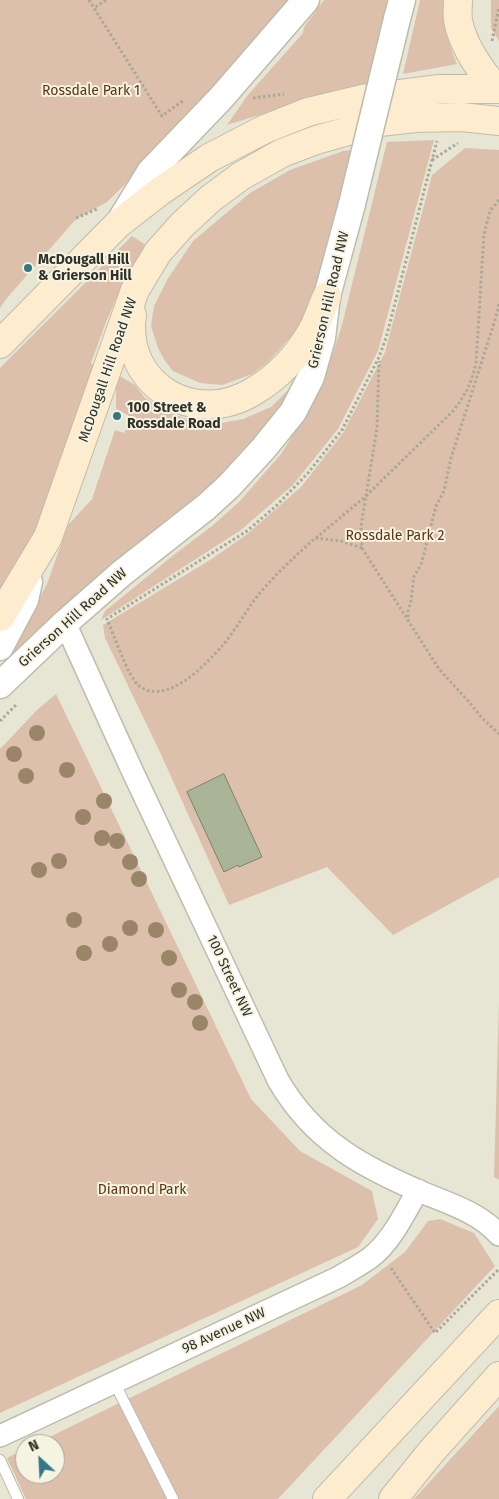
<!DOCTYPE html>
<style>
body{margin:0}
#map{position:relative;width:499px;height:1499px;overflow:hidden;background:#e7e6d4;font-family:"Fira Sans",sans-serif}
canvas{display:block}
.north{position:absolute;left:15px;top:1434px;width:50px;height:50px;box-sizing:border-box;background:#f5f3e1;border:1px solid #a7a597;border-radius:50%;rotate:335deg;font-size:14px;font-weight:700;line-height:20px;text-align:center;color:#313029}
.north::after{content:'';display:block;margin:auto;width:18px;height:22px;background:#327885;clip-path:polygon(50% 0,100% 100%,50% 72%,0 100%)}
</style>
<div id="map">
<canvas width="499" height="1499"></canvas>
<div class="north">N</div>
</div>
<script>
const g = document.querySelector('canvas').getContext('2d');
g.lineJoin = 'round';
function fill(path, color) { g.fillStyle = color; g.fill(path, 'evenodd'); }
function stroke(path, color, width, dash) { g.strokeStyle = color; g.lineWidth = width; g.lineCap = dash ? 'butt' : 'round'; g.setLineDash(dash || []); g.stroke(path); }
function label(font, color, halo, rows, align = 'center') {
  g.font = font + ' "Fira Sans",sans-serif'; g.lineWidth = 4; g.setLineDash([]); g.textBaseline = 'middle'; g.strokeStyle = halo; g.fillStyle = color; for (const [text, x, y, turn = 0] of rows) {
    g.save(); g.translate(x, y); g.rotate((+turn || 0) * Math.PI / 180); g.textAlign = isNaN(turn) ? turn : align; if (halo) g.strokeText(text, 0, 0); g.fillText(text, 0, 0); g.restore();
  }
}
fill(new Path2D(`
 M 0,0 L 291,0 L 150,160 L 107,202 L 76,219 L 7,298 L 0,308 Z
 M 324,0 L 390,0 L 368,87 L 317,97 L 227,125 L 247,96 L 303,33 L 304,27 Z
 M 420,0 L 443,0 C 442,24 448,42 457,64 L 403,74 Z
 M 491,0 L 499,0 L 499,41 L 491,28 Z
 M 434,140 L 378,351 L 338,429 L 293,485 L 241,530 L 101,620 L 105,611 L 175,554 L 212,526 L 240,501 L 281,454 L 306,414 L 328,368 L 342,325 L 387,142 Z
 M 465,148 L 499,150 L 499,877 L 393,935 L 327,867 L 229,905 L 159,750 L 105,638 L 103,625 L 210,560 L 246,535 L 301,487 L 343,433 L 385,352 L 432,175 Z
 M 352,150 L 321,276 L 308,311 L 296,331 L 267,363 L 252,374 L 239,379 L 222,385 L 200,383 L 173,371 L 165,361 L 158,348 L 151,326 L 154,306 L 167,280 L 193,241 L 250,193 L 290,170 L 343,151 Z
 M 132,236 L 147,246 L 120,290 L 106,322 L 91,363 L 96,367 L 34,538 L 0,597 L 0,368 Z
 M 118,375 L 135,385 L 145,398 L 165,411 L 195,422 L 221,423 L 243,419 L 271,407 L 302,376 L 236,471 L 0,668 L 15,645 L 47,584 L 68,525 L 92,499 L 115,430 L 124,433 L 128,426 L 128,415 L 116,409 L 116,385 Z
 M 56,694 L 251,1099 L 300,1151 L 372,1191 L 378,1219 L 358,1247 L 0,1413 L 0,749 L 37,710 Z
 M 499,1002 L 499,1180 L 494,1177 Z
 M 440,1219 L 474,1233 L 495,1266 L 278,1499 L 26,1499 L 7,1458 L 25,1449 L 25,1474 L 55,1474 L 55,1444 L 35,1444 L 362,1285 L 405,1252 L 428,1221 Z
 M 499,1406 L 499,1499 L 414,1499 Z`), '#dcc0ab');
const building = new Path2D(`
 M 224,774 L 262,857 L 239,867 L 238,865 L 224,872 L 187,792 Z`);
fill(building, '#a9b596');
stroke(building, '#7c8172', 1);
const service = new Path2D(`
 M 114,1382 L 173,1499
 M 0,1460 L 18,1499`);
const minor = new Path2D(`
 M 65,623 L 130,766 L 278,1080 C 313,1141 364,1168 426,1194 C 451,1204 481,1214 499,1235
 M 0,1436 L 339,1277 C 349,1271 360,1265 370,1258 C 392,1241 404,1214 418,1190`);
const tertiary = new Path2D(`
 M 397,19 L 402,0
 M 120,221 L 150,172 L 221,98 L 306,0
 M 0,647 L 25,600 L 29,582
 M 0,685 L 65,623 L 122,573 L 206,507 L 229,486 L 263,449 L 293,412 L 311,377 L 322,338 L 327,296 L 352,204`);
const secondary = new Path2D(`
 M 458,0 C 458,6 457,14 458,20 C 462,44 481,71 496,89
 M 132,315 C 122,385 195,428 254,391 C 278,377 298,355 312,331 C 318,320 322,307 327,296
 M 0,344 L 118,224 L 159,192 L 209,158 L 265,129 L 308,112 L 362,99 L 439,89 L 499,89
 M 0,617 L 48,537 L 135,290 L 158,252 L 182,225 L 210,199 L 241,176 L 282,153 L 316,140 L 380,122 L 415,118 L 462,117 L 499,121
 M 327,1499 L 499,1314
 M 393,1499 L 431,1452 L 499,1376`);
stroke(service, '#bebcab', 12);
stroke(minor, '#bebcab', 24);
stroke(tertiary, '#bebcab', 29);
stroke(secondary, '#bebcab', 30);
stroke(new Path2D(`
 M 89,0 L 94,8
 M 106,0 L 94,8 L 162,116 L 184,100
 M 492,41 L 499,8
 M 253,98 L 284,94
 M 432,160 L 458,143
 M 499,200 L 490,211 L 484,234 L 476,363 C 471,385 466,394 453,411 L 366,496 L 361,526 L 362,548 L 439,669 L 470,703 L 482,718 L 499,734
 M 76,218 L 97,209
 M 316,538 L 366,496 L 377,428 L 379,361
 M 110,617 L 247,531 L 276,506 L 308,473 L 342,430 L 379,357 L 386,338 L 437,141
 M 106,620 L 107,619 C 113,633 128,676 138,685 C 166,708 206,664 223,645 C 239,626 249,604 266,586 C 281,569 298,554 315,538 L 341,541 L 362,548
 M 408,622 L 408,611 L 411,601 L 414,576 L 421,565 L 436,506 L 444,491 L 451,458 L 496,317 L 499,303
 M 0,721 L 17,704
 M 391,1268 L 435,1333 L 499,1269`), '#a9a899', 3, [2.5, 2.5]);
stroke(service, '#fff', 10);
stroke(minor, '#fff', 21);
stroke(tertiary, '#fff', 26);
stroke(secondary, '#fdecce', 28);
const tertiaryBridge = new Path2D(`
 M 352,204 L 397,19`);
stroke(tertiaryBridge, '#bebcab', 29, []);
stroke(tertiaryBridge, '#fff', 26);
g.fillStyle = '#9b8569';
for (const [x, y] of [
 [37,733],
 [14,754],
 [67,770],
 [26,776],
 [104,801],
 [83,817],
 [102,838],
 [117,841],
 [59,861],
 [130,862],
 [39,870],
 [139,879],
 [74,920],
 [130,928],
 [156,930],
 [110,944],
 [84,953],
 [169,958],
 [179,990],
 [195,1002],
 [200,1023]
]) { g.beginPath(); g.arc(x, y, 8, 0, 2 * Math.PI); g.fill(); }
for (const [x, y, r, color] of [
 [28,268,5,"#327885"],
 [117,416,5,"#327885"]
]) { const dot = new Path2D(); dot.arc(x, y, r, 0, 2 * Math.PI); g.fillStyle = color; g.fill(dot); stroke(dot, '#f5f3e1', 2); }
label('14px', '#5d3511', '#f5f3e1', [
 ["Rossdale Park 1",91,91],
 ["Rossdale Park 2",395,536],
 ["Diamond Park",142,1190]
]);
label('bold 14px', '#313029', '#f5f3e1', [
 ["McDougall Hill",38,260],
 ["& Grierson Hill",38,276],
 ["100 Street &",127,408],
 ["Rossdale Road",127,424]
], 'left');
label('14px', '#313029', '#f5f3e1', [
 ["Grierson Hill Road NW",329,300,-77],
 ["McDougall Hill Road NW",108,370,-71],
 ["Grierson Hill Road NW",73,618,-42],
 ["100 Street NW",229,976,65],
 ["98 Avenue NW",224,1331,-25]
]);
</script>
